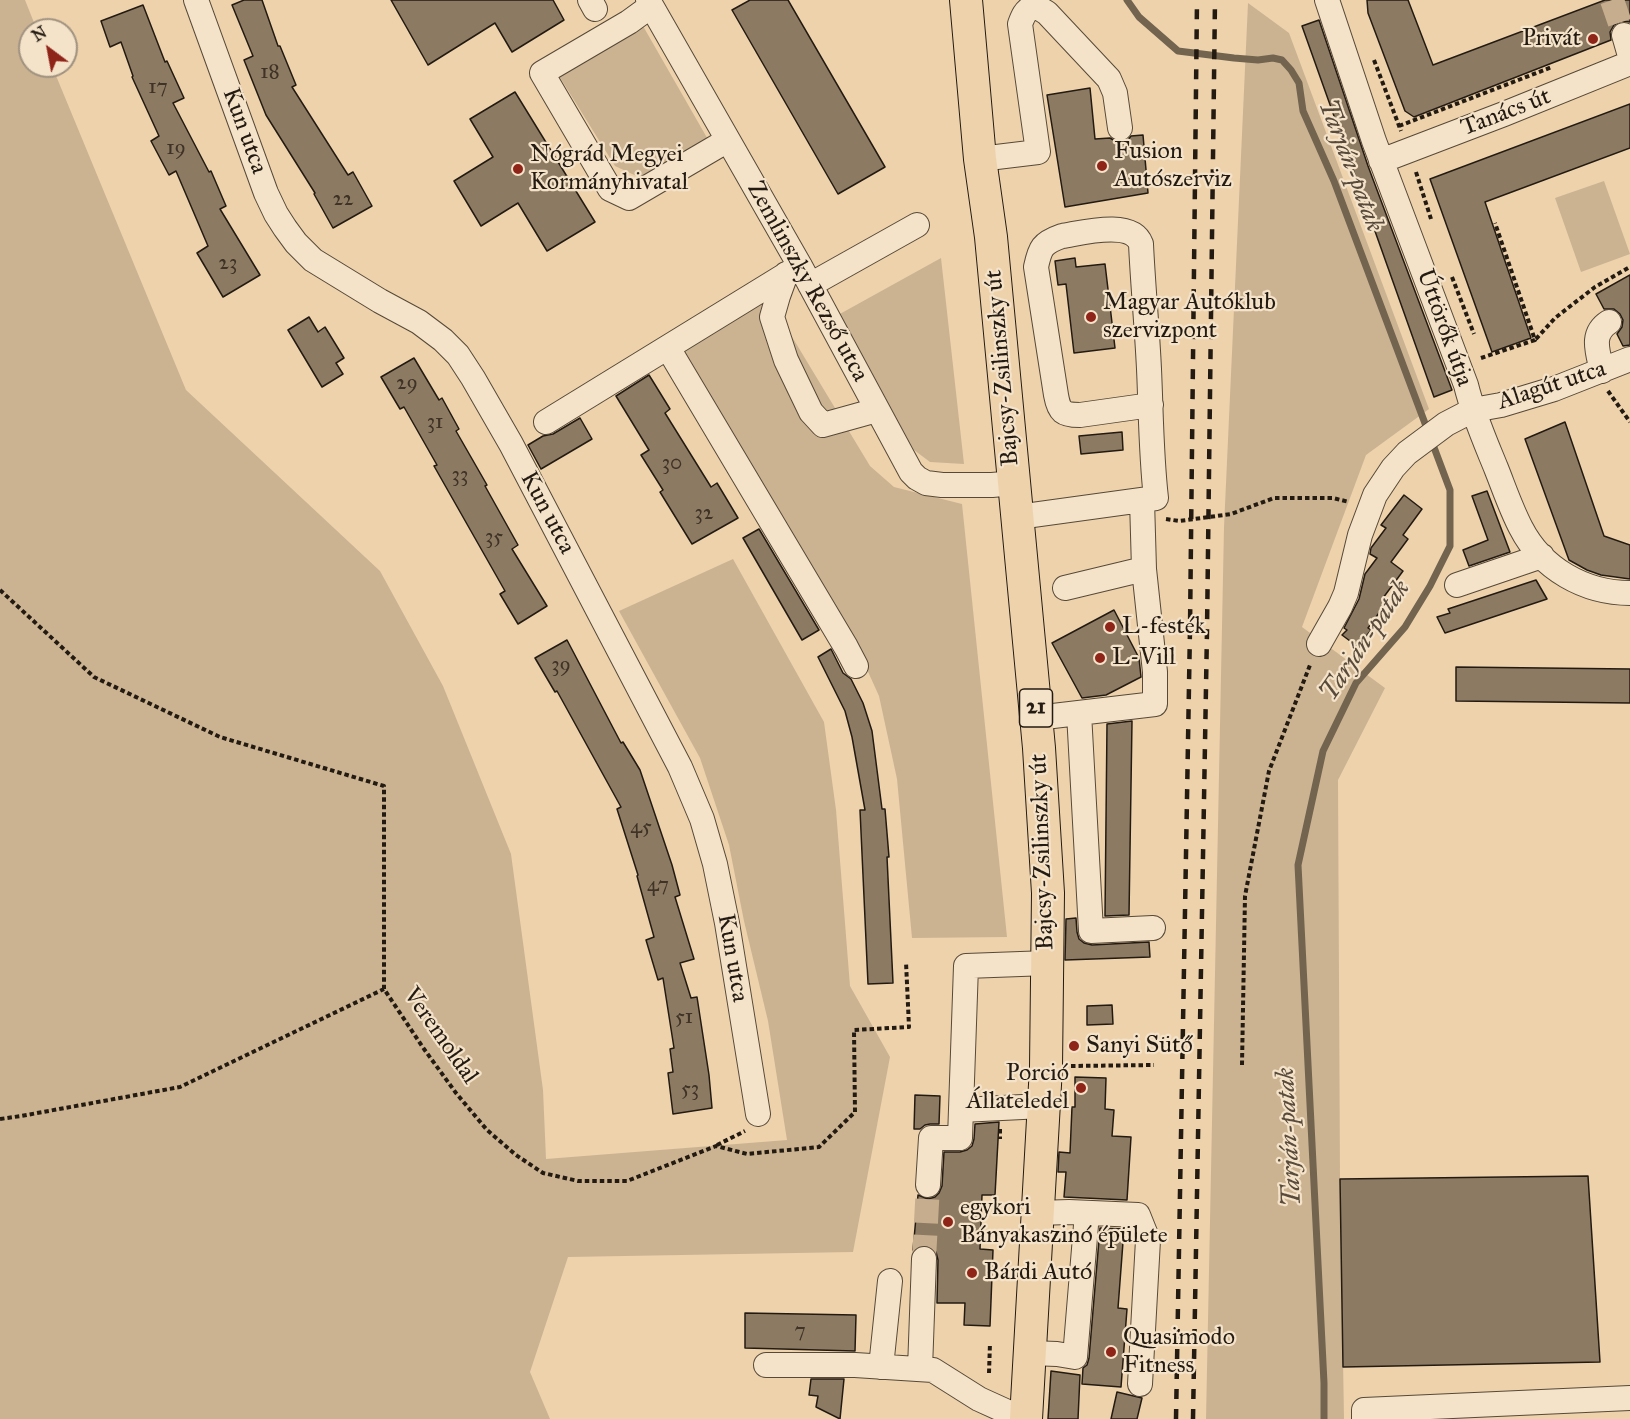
<!DOCTYPE html>
<meta charset="utf-8">
<style>
body{margin:0}
#map{position:relative;width:1630px;height:1419px;overflow:hidden;background:#eed2ac;font-family:"IM FELL Great Primer",serif}
canvas{display:block}
.north{position:absolute;left:18px;top:18px;width:60px;height:60px;box-sizing:border-box;background:#f4e2c9;border:2px solid #a09280;border-radius:50%;rotate:328deg;font-size:16px;font-weight:700;line-height:24px;text-align:center;color:#231b12}
.north::after{content:'';display:block;margin:auto;width:21px;height:27px;background:#8f2418;clip-path:polygon(50% 0,100% 100%,50% 72%,0 100%)}
</style>
<div id="map">
<canvas width="1630" height="1419"></canvas>
<div class="north">N</div>
</div>
<script>
const g = document.querySelector('canvas').getContext('2d');
g.lineJoin = 'round';
function fill(path, color) { g.fillStyle = color; g.fill(path, 'evenodd'); }
function stroke(path, color, width, dash) { g.strokeStyle = color; g.lineWidth = width; g.lineCap = dash ? 'butt' : 'round'; g.setLineDash(dash || []); g.stroke(path); }
function label(font, color, halo, rows, align = 'center') {
  g.font = font + ' "IM FELL Great Primer",serif'; g.lineWidth = 4.5; g.setLineDash([]); g.textBaseline = 'middle'; g.strokeStyle = halo; g.fillStyle = color; for (const [text, x, y, turn = 0] of rows) {
    g.save(); g.translate(x, y); g.rotate((+turn || 0) * Math.PI / 180); g.textAlign = isNaN(turn) ? turn : align; if (halo) g.strokeText(text, 0, 0); g.fillText(text, 0, 0); g.restore();
  }
}
fill(new Path2D(`
 M 0,0 L 25,0 L 37,30 L 30,30 L 30,66 L 52,66 L 186,390 L 380,571 L 443,686 L 511,854 L 543,1090 L 546,1159 L 787,1140 L 768,1021 L 744,921 L 729,845 L 700,758 L 619,611 L 733,559 L 824,722 L 836,810 L 850,986 L 890,1057 L 853,1252 L 568,1257 L 530,1372 L 550,1419 L 0,1419 Z
 M 1248,3 L 1289,33 L 1429,409 L 1366,455 L 1302,627 L 1385,688 L 1338,780 L 1340,1179 L 1344,1419 L 1206,1419 L 1224,527 Z
 M 643,26 L 710,143 L 645,180 L 615,166 L 559,76 Z
 M 1604,181 L 1630,254 L 1581,272 L 1555,198 Z
 M 941,258 L 964,464 L 930,462 L 914,450 L 838,315 Z
 M 768,297 L 870,466 L 894,487 L 962,504 L 1007,937 L 912,938 L 897,779 L 879,696 L 860,654 L 678,352 Z`), '#cbb392');
stroke(new Path2D(`
 M 1127,0 L 1139,17 L 1178,51 L 1234,58 L 1258,60 L 1273,58 L 1282,60 L 1291,70 L 1299,83 L 1303,111 L 1334,181 L 1450,490 L 1450,546 L 1430,586 L 1405,627 L 1356,683 L 1323,751 L 1298,865 L 1324,1383 L 1324,1419`), '#73644f', 7);
const building = new Path2D(`
 M 244,0 L 262,0 L 278,46 L 280,46 L 296,85 L 292,87 L 348,175 L 353,172 L 372,206 L 333,228 L 314,194 L 315,193 L 266,115 L 244,60 L 253,56 L 232,5 Z
 M 391,0 L 553,0 L 564,20 L 512,52 L 495,23 L 428,65 Z
 M 750,0 L 788,0 L 885,167 L 838,194 L 732,10 Z
 M 1367,0 L 1408,0 L 1433,65 L 1605,0 L 1630,0 L 1630,22 L 1621,21 L 1614,25 L 1610,32 L 1611,40 L 1414,117 L 1405,111 L 1368,13 Z
 M 143,5 L 165,62 L 167,61 L 184,98 L 173,103 L 209,172 L 211,171 L 226,206 L 220,209 L 260,275 L 223,297 L 197,253 L 208,246 L 176,171 L 169,175 L 151,141 L 159,136 L 132,77 L 133,76 L 121,42 L 110,47 L 101,21 Z
 M 1319,20 L 1368,166 L 1452,390 L 1434,397 L 1302,26 Z
 M 1090,88 L 1095,139 L 1110,138 L 1115,141 L 1121,142 L 1128,140 L 1131,136 L 1143,135 L 1148,193 L 1065,207 L 1047,95 Z
 M 515,92 L 595,222 L 547,251 L 518,203 L 481,226 L 454,181 L 493,157 L 470,119 Z
 M 1630,104 L 1630,148 L 1485,202 L 1531,338 L 1492,352 L 1430,179 Z
 M 1075,258 L 1076,267 L 1105,264 L 1115,348 L 1074,353 L 1066,284 L 1058,285 L 1055,261 Z
 M 1630,275 L 1630,345 L 1623,346 L 1617,334 L 1622,327 L 1623,320 L 1620,314 L 1614,309 L 1604,309 L 1596,294 Z
 M 309,317 L 318,332 L 325,327 L 344,358 L 336,363 L 343,374 L 322,387 L 288,330 Z
 M 414,358 L 439,400 L 442,398 L 459,429 L 456,431 L 487,485 L 485,486 L 518,545 L 512,549 L 547,606 L 518,624 L 500,594 L 505,591 L 434,466 L 437,465 L 404,407 L 400,409 L 381,377 Z
 M 649,375 L 670,409 L 665,413 L 711,487 L 717,483 L 738,518 L 692,544 L 660,492 L 663,490 L 641,455 L 649,450 L 616,396 Z
 M 580,418 L 592,439 L 541,469 L 528,445 L 543,436 L 553,434 Z
 M 1565,422 L 1604,536 L 1630,545 L 1630,579 L 1601,575 L 1587,570 L 1569,560 L 1525,439 Z
 M 1122,432 L 1123,450 L 1081,454 L 1079,436 Z
 M 1487,491 L 1510,552 L 1469,566 L 1463,550 L 1488,540 L 1472,496 Z
 M 1404,495 L 1422,509 L 1403,535 L 1408,539 L 1391,562 L 1403,571 L 1383,598 L 1387,602 L 1368,628 L 1371,630 L 1358,647 L 1342,635 L 1347,630 L 1344,628 L 1359,599 L 1365,574 L 1377,558 L 1370,554 L 1371,548 L 1386,528 L 1381,525 Z
 M 759,529 L 819,630 L 802,640 L 743,538 Z
 M 1536,580 L 1547,599 L 1445,633 L 1437,617 L 1450,613 L 1448,609 Z
 M 1114,610 L 1139,658 L 1141,677 L 1106,695 L 1082,698 L 1052,643 Z
 M 567,640 L 621,743 L 623,742 L 640,770 L 672,865 L 680,895 L 675,897 L 694,959 L 680,963 L 691,998 L 697,997 L 709,1075 L 712,1108 L 673,1114 L 668,1073 L 673,1072 L 670,1049 L 674,1048 L 663,978 L 658,980 L 646,940 L 654,937 L 637,876 L 638,875 L 617,809 L 621,807 L 557,691 L 555,692 L 535,658 Z
 M 831,649 L 843,673 L 851,679 L 863,703 L 872,731 L 882,809 L 885,809 L 889,857 L 887,857 L 893,983 L 868,984 L 860,810 L 865,810 L 852,737 L 845,711 L 818,657 Z
 M 1456,667 L 1630,669 L 1630,703 L 1456,701 Z
 M 1132,721 L 1129,915 L 1105,916 L 1107,724 Z
 M 1076,918 L 1077,932 L 1079,939 L 1084,943 L 1092,945 L 1149,942 L 1150,957 L 1065,960 L 1066,919 Z
 M 1112,1005 L 1113,1024 L 1087,1025 L 1087,1006 Z
 M 1075,1077 L 1106,1078 L 1105,1109 L 1114,1110 L 1112,1136 L 1131,1137 L 1127,1200 L 1064,1197 L 1066,1172 L 1058,1172 L 1059,1152 L 1070,1153 L 1072,1107 L 1075,1107 Z
 M 915,1095 L 940,1096 L 939,1124 L 930,1124 L 925,1125 L 920,1129 L 914,1129 Z
 M 999,1122 L 995,1195 L 982,1195 L 980,1249 L 993,1250 L 990,1326 L 964,1325 L 965,1303 L 937,1303 L 938,1260 L 936,1252 L 932,1247 L 925,1245 L 918,1246 L 913,1250 L 918,1195 L 928,1199 L 935,1197 L 939,1193 L 942,1186 L 944,1152 L 960,1152 L 967,1150 L 972,1146 L 974,1139 L 975,1124 Z
 M 1588,1176 L 1600,1362 L 1343,1367 L 1340,1179 Z
 M 1100,1228 L 1124,1229 L 1118,1308 L 1127,1309 L 1121,1387 L 1082,1384 L 1083,1368 L 1087,1365 L 1089,1358 Z
 M 745,1313 L 856,1315 L 855,1351 L 745,1348 Z
 M 1051,1371 L 1080,1375 L 1078,1419 L 1048,1419 Z
 M 811,1379 L 844,1379 L 840,1419 L 816,1407 L 818,1396 L 809,1395 Z
 M 1117,1392 L 1142,1398 L 1137,1419 L 1111,1419 Z`);
fill(building, '#8d7a62');
stroke(building, '#231b12', 1.5);
stroke(new Path2D(`
 M 1612,0 L 1624,35
 M 924,1259 L 928,1185`), '#c5ad8d', 24, [24, 12]);
const minor = new Path2D(`
 M 196,0 L 266,193 L 276,214 L 285,228 L 296,243 L 313,260 L 380,301 L 419,322 L 443,340 L 458,355 L 473,378 L 511,444 L 680,767 L 702,819 L 715,864 L 727,923 L 758,1114
 M 590,0 L 595,9
 M 648,0 L 800,266 L 911,472 L 917,478 L 926,483 L 942,485 L 992,485 L 1014,483
 M 1327,0 L 1374,141 L 1466,385 C 1473,414 1485,441 1496,468 C 1504,488 1511,509 1521,528 C 1542,569 1585,593 1630,593
 M 651,6 L 629,22 L 542,73 L 610,189 L 629,198 L 728,140
 M 1624,35 L 1630,56
 M 980,159 L 1038,152 L 1020,24 C 1023,16 1025,11 1032,7 L 1039,8 L 1047,13 L 1109,79 L 1115,93 L 1120,128
 M 1381,161 L 1504,114 L 1630,63
 M 786,274 L 778,296 L 772,317 L 786,360 L 811,412 L 823,425 L 877,410
 M 810,285 L 917,225
 M 668,348 L 846,647 L 856,666
 M 1602,371 C 1598,352 1590,334 1609,322
 M 546,422 L 800,266
 M 1142,500 L 1144,569
 M 1018,517 L 1156,498 C 1151,455 1151,412 1149,369 C 1147,327 1143,286 1141,244 C 1132,219 1082,233 1062,236 C 1042,243 1040,248 1036,267 L 1056,395 C 1059,412 1063,415 1080,415 L 1151,405
 M 1457,585 L 1542,556
 M 1319,644 L 1340,607 L 1346,593 L 1360,535 L 1375,495 L 1393,468 L 1407,453 L 1446,424 L 1473,410 L 1501,405 L 1554,389 L 1630,359
 M 1079,713 L 1091,931 L 1153,928
 M 1036,718 L 1155,704 L 1155,672 L 1144,569 L 1065,588
 M 961,1110 L 1043,1106
 M 928,1185 L 931,1138 L 960,1138 L 966,966 L 1048,963
 M 1037,1213 L 1069,1212 L 1138,1215 L 1148,1240 L 1140,1384
 M 1030,1353 L 1057,1354 L 1075,1357 L 1087,1213
 M 766,1365 L 855,1365 L 933,1370 L 979,1399 L 1023,1419
 M 881,1367 L 890,1281
 M 920,1369 L 924,1259
 M 1364,1419 L 1364,1410 L 1630,1398`);
const major = new Path2D(`
 M 966,0 L 980,159 L 991,237 L 1039,748 L 1048,893 L 1046,1067 L 1026,1419`);
stroke(minor, '#564938', 26);
stroke(major, '#231b12', 34);
stroke(new Path2D(`
 M 1374,60 L 1401,131
 M 1399,126 L 1552,67
 M 1416,172 L 1431,219
 M 1452,277 L 1474,334
 M 1536,339 L 1555,318 L 1595,287 L 1630,267
 M 1481,358 L 1535,340 L 1495,223
 M 1608,391 L 1630,422
 M 1166,519 L 1179,521 L 1231,514 L 1274,498 L 1333,498 L 1349,502
 M 0,590 L 94,677 L 220,737 L 384,786 L 384,989 L 424,1049 L 456,1093 L 487,1130 L 516,1155 L 543,1173 L 578,1181 L 627,1181 L 716,1146 L 747,1154 L 819,1147 L 855,1112 L 854,1030 L 909,1027 L 906,962
 M 1242,1065 L 1245,896 L 1269,771 L 1310,665
 M 1071,1066 L 1154,1065
 M 0,1119 L 21,1116 L 180,1087 L 384,989
 M 1000,1129 L 1000,1139
 M 717,1145 L 745,1131
 M 989,1373 L 990,1343`), '#231b12', 4, [4.5, 3]);
stroke(minor, '#f4e2c9', 24);
stroke(major, '#eed2ac', 32);
stroke(new Path2D(`
 M 1176,1419 L 1190,629 L 1197,0
 M 1193,1419 L 1207,631 L 1215,0`), '#231b12', 4.5, [10, 10]);
for (const [x, y, r, color] of [
 [1593,39,6,"#8f2418"],
 [1102,166,6,"#8f2418"],
 [518,169,6,"#8f2418"],
 [1091,317,6,"#8f2418"],
 [1110,627,6,"#8f2418"],
 [1100,658,6,"#8f2418"],
 [1074,1046,6,"#8f2418"],
 [1081,1088,6,"#8f2418"],
 [948,1222,6,"#8f2418"],
 [972,1273,6,"#8f2418"],
 [1111,1352,6,"#8f2418"]
]) { const dot = new Path2D(); dot.arc(x, y, r, 0, 2 * Math.PI); g.fillStyle = color; g.fill(dot); stroke(dot, '#f4e2c9', 2); }
label('21px', '#3e3326', null, [
 ["18",270,73],
 ["17",158,88],
 ["19",176,149],
 ["22",343,200],
 ["23",228,264],
 ["29",407,384],
 ["31",435,423],
 ["30",672,464],
 ["33",460,476],
 ["32",704,514],
 ["35",494,538],
 ["39",561,666],
 ["45",641,828],
 ["47",658,886],
 ["51",684,1018],
 ["53",690,1090],
 ["7",800,1332]
]);
for (const [x, y, w] of [
 [1036,708,33]
]) { const box = new Path2D(); box.roundRect(x - w / 2, y - 19, w, 38, 4.5); g.fillStyle = '#f4e2c9'; g.fill(box); stroke(box, '#231b12', 1.5); }
label('bold 22px', '#231b12', null, [
 ["21",1036,708]
]);
label('24px', '#231b12', '#f4e2c9', [
 ["Privát",1581,39,"right"],
 ["Fusion",1114,152],
 ["Autószerviz",1114,180],
 ["Nógrád Megyei",530,155],
 ["Kormányhivatal",530,183],
 ["Magyar Autóklub",1103,303],
 ["szervizpont",1103,331],
 ["L-festék",1122,627],
 ["L-Vill",1112,658],
 ["Sanyi Sütő",1086,1046],
 ["Porció",1069,1074,"right"],
 ["Állateledel",1069,1102,"right"],
 ["egykori",960,1208],
 ["Bányakaszinó épülete",960,1236],
 ["Bárdi Autó",984,1273],
 ["Quasimodo",1123,1338],
 ["Fitness",1123,1366]
], 'left');
label('24px', '#231b12', '#f4e2c9', [
 ["Tanács út",1506,113,-21],
 ["Kun utca",244,131,70],
 ["Zemlinszky Rezső utca",807,282,61],
 ["Úttörők útja",1444,328,70],
 ["Bajcsy-Zsilinszky út",1003,368,-95],
 ["Alagút utca",1552,386,-18],
 ["Kun utca",547,513,62],
 ["Bajcsy-Zsilinszky út",1043,852,-92],
 ["Kun utca",732,958,80],
 ["Veremoldal",440,1036,55]
]);
label('italic 26px', '#594b3b', '#f4e2c9', [
 ["Tarján-patak",1350,166,69],
 ["Tarján-patak",1366,641,-56],
 ["Tarján-patak",1290,1137,-93]
]);
</script>
